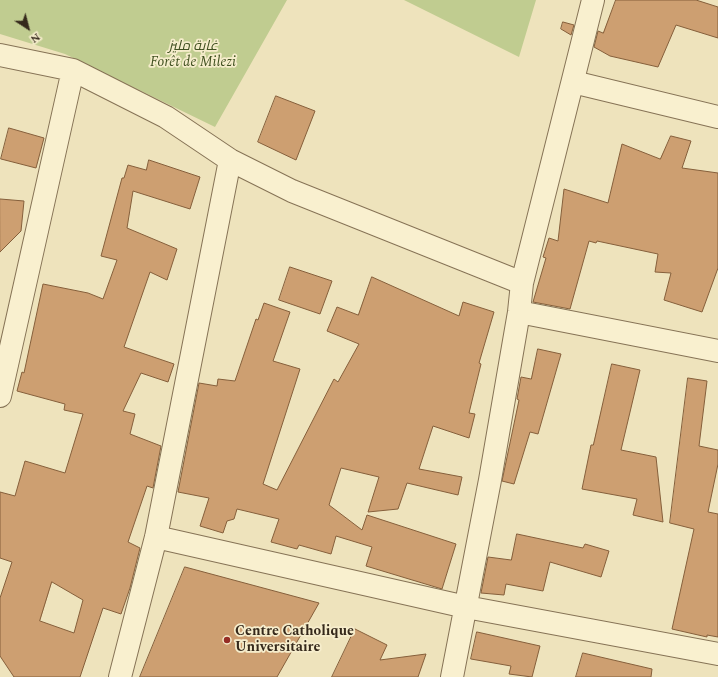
<!DOCTYPE html>
<meta charset="utf-8">
<style>
body{margin:0}
#map{position:relative;width:718px;height:677px;overflow:hidden;background:#eee3bc;font-family:Spectral,serif}
canvas{display:block}
.north{position:absolute;left:8px;top:8px;width:40px;height:40px;-webkit-text-stroke:3px #f6edcc;paint-order:stroke;rotate:144deg;font-size:11px;font-weight:700;line-height:16px;text-align:center;color:#35291b}
.north::after{content:'';display:block;margin:auto;width:14px;height:18px;background:#35291b;clip-path:polygon(50% 0,100% 100%,50% 72%,0 100%)}
</style>
<div id="map">
<canvas width="718" height="677"></canvas>
<div class="north">N</div>
</div>
<script>
const g = document.querySelector('canvas').getContext('2d');
g.lineJoin = 'round';
function fill(path, color) { g.fillStyle = color; g.fill(path, 'evenodd'); }
function stroke(path, color, width, dash) { g.strokeStyle = color; g.lineWidth = width; g.lineCap = dash ? 'butt' : 'round'; g.setLineDash(dash || []); g.stroke(path); }
function label(font, color, halo, rows, align = 'center') {
  g.font = font + ' Spectral,Cairo,serif'; g.lineWidth = 3.5; g.setLineDash([]); g.textBaseline = 'middle'; g.strokeStyle = halo; g.fillStyle = color; for (const [text, x, y, turn = 0] of rows) {
    g.save(); g.translate(x, y); g.rotate((+turn || 0) * Math.PI / 180); g.textAlign = isNaN(turn) ? turn : align; if (halo) g.strokeText(text, 0, 0); g.fillText(text, 0, 0); g.restore();
  }
}
fill(new Path2D(`
 M 0,0 L 287,0 L 215,127 L 65,54 L 0,34 Z
 M 404,0 L 536,0 L 519,57 Z`), '#c0cc90');
const building = new Path2D(`
 M 616,0 L 696,0 L 718,7 L 718,38 L 676,25 L 658,67 L 610,56 L 594,47 L 598,31 L 603,33 Z
 M 563,22 L 574,25 L 571,35 L 561,29 Z
 M 276,96 L 315,111 L 296,160 L 258,142 Z
 M 9,128 L 44,138 L 36,168 L 1,159 Z
 M 671,136 L 691,141 L 682,168 L 718,173 L 718,268 L 702,312 L 664,300 L 671,273 L 655,272 L 658,254 L 597,241 L 596,243 L 589,241 L 570,309 L 533,302 L 546,258 L 543,257 L 549,238 L 558,241 L 564,189 L 608,203 L 622,144 L 660,159 Z
 M 149,160 L 200,177 L 190,209 L 133,191 L 127,228 L 177,249 L 167,280 L 150,272 L 124,347 L 174,364 L 168,382 L 141,373 L 123,411 L 135,414 L 130,434 L 161,446 L 153,488 L 147,486 L 128,542 L 140,548 L 130,588 L 121,614 L 103,608 L 80,677 L 14,677 L 0,656 L 0,598 L 12,562 L 0,558 L 0,492 L 15,496 L 25,461 L 65,473 L 83,414 L 64,410 L 65,404 L 17,391 L 22,372 L 24,373 L 43,284 L 88,293 L 103,299 L 117,260 L 101,256 L 122,178 L 124,178 L 128,165 L 146,170 ZM 52,582 L 83,600 L 74,633 L 40,621 Z
 M 0,199 L 24,201 L 21,231 L 0,252 Z
 M 290,267 L 332,281 L 320,314 L 279,300 Z
 M 372,277 L 459,316 L 463,302 L 494,312 L 479,363 L 481,364 L 469,413 L 475,414 L 469,438 L 433,426 L 419,469 L 462,477 L 458,495 L 407,483 L 398,509 L 368,512 L 379,477 L 341,468 L 329,505 L 362,530 L 367,515 L 456,544 L 442,589 L 366,566 L 372,547 L 336,536 L 331,554 L 299,545 L 297,549 L 271,542 L 279,519 L 237,509 L 234,519 L 227,521 L 223,533 L 200,526 L 209,498 L 178,492 L 199,383 L 217,386 L 218,379 L 235,381 L 256,319 L 258,320 L 264,303 L 290,312 L 273,361 L 300,369 L 263,484 L 277,490 L 334,379 L 338,382 L 359,344 L 327,331 L 337,307 L 358,315 Z
 M 538,349 L 561,354 L 538,434 L 530,432 L 514,484 L 502,481 L 519,400 L 517,399 L 521,377 L 531,379 Z
 M 612,364 L 640,370 L 621,450 L 656,457 L 663,522 L 633,515 L 637,499 L 582,489 L 591,445 L 593,445 Z
 M 688,378 L 707,381 L 699,446 L 718,450 L 718,464 L 708,512 L 718,514 L 718,637 L 707,635 L 707,637 L 672,629 L 694,529 L 670,523 Z
 M 517,534 L 583,548 L 585,544 L 609,551 L 601,577 L 550,562 L 543,591 L 506,584 L 504,595 L 481,593 L 488,557 L 511,560 Z
 M 185,567 L 319,603 L 277,677 L 140,677 Z
 M 355,629 L 387,645 L 380,660 L 426,654 L 418,677 L 332,677 Z
 M 477,632 L 540,646 L 532,677 L 509,674 L 511,666 L 471,659 Z
 M 583,653 L 652,669 L 651,677 L 576,677 Z`);
fill(building, '#cd9f71');
stroke(building, '#855f3b', 1);
const minor = new Path2D(`
 M 0,55 L 73,70 L 166,117 L 230,160 L 292,191 L 522,283
 M 573,82 L 718,117
 M 519,312 L 718,351
 M 0,396 L 73,70
 M 156,537 L 466,607 L 718,654
 M 120,677 L 156,537 L 230,160
 M 452,677 L 490,480 L 519,312 L 522,283 L 593,0`);
stroke(minor, '#867356', 24);
stroke(minor, '#f9f0cf', 22);
for (const [x, y, r, color] of [
 [227,640,4,"#962d25"]
]) { const dot = new Path2D(); dot.arc(x, y, r, 0, 2 * Math.PI); g.fillStyle = color; g.fill(dot); stroke(dot, '#f6edcc', 1.5); }
label('italic 14px', '#415121', '#f6edcc', [
 ["غابة مليز",193,47],
 ["Forêt de Milezi",193,63]
]);
label('bold 14px', '#35291b', '#f6edcc', [
 ["Centre Catholique",235,632],
 ["Universitaire",235,648]
], 'left');
</script>
